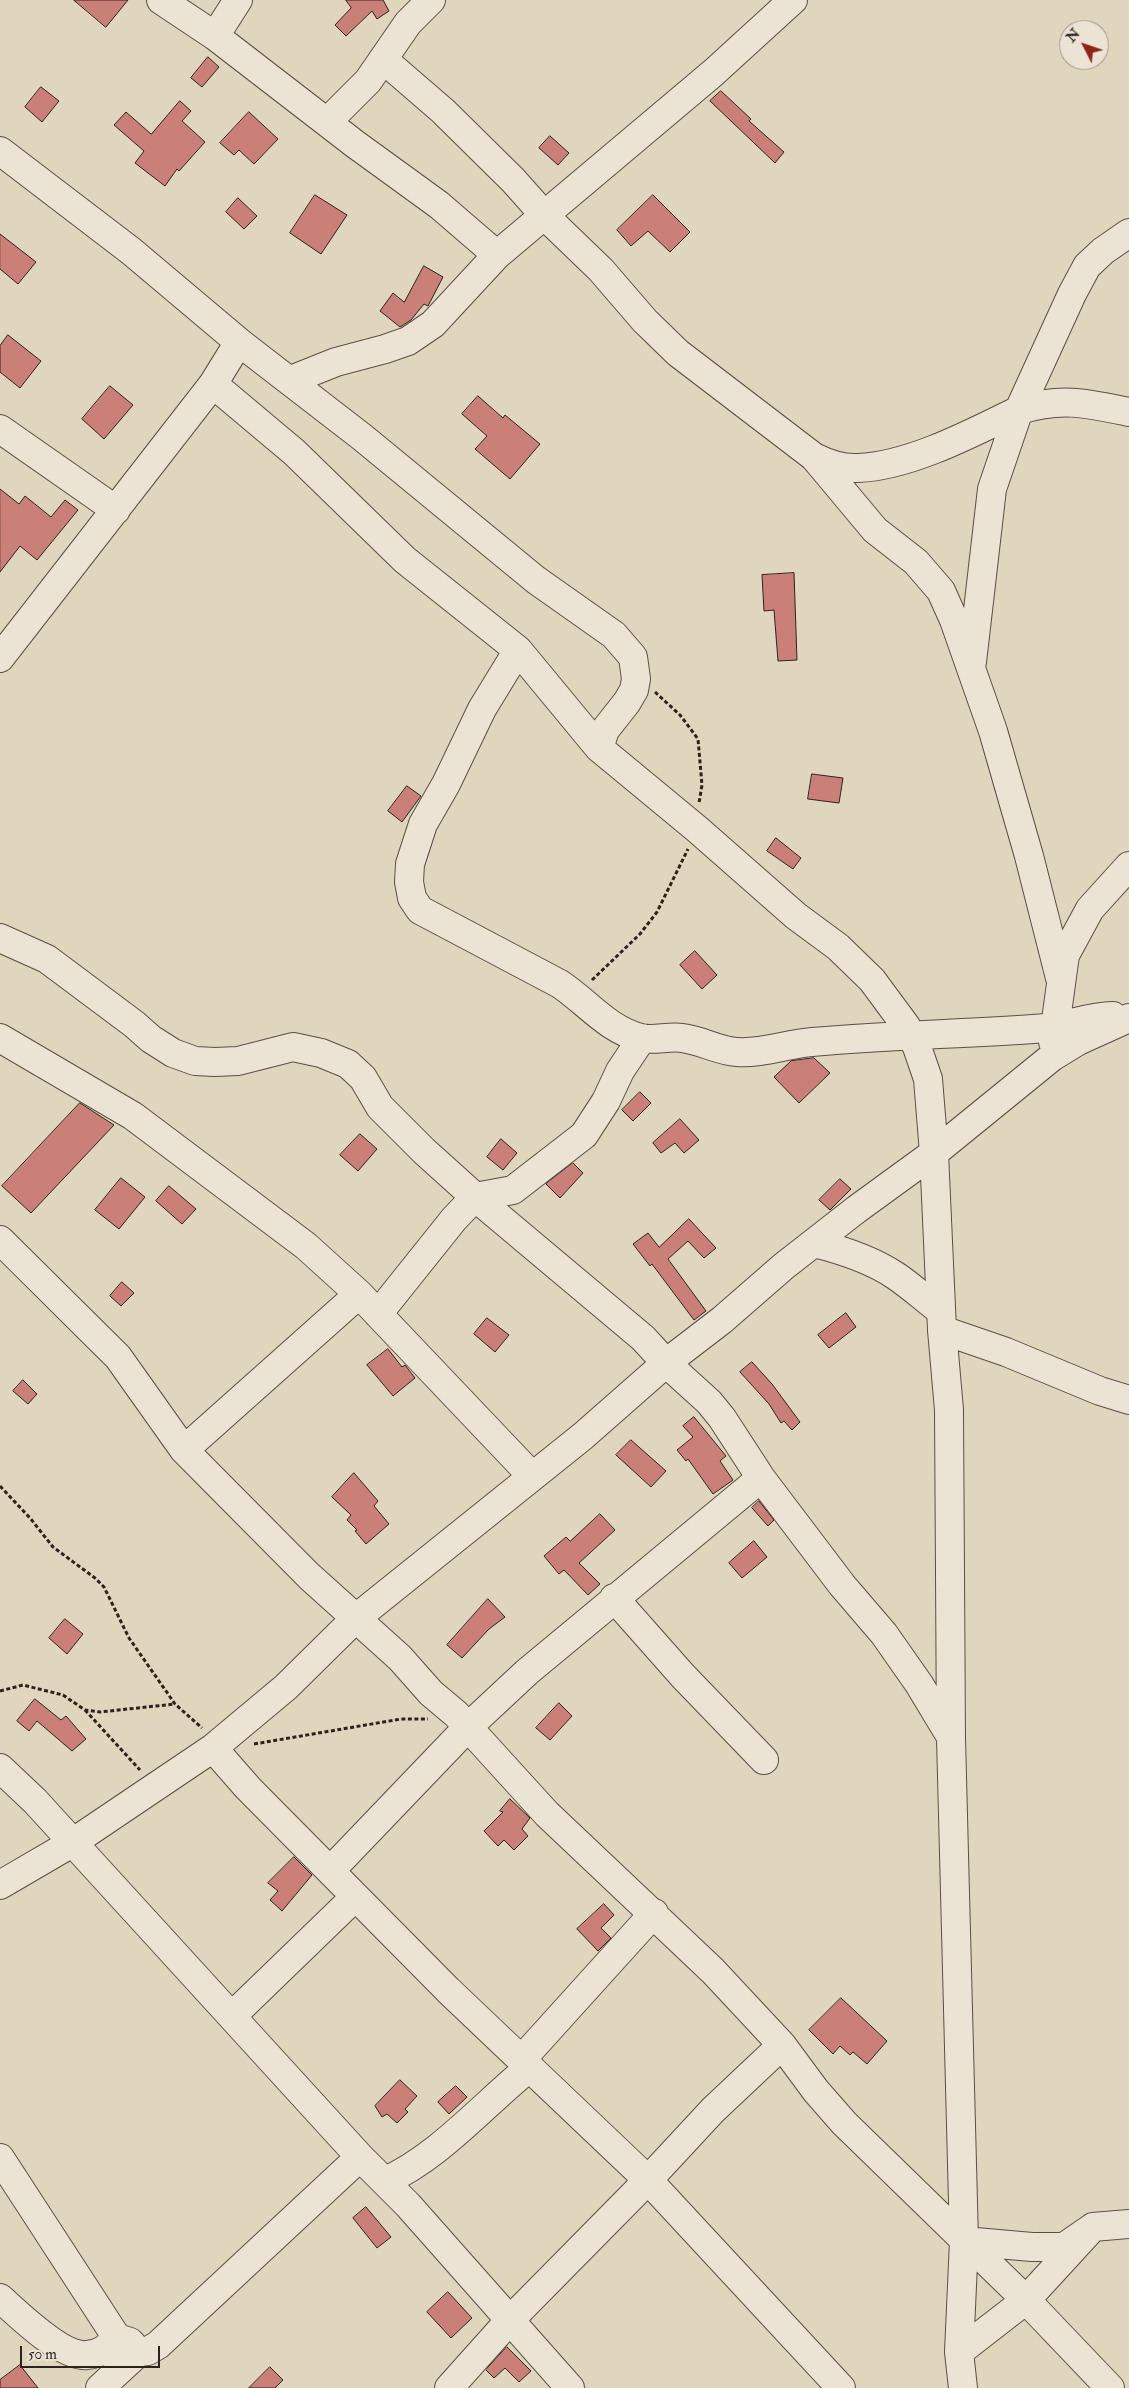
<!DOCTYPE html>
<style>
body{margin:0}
#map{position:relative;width:1129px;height:2388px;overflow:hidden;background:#e0d6bd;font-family:"IM FELL Double Pica",serif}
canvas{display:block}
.north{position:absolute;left:1059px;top:20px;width:50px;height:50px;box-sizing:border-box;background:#ebe4d4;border:1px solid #9f968b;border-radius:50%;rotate:311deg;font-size:14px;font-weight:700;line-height:20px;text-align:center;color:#2e221e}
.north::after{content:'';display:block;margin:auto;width:18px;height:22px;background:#8f2418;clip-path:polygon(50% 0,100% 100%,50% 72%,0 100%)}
.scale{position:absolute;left:20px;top:2346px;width:140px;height:22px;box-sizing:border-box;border:2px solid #2e221e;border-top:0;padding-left:6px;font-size:15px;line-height:18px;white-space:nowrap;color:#2e221e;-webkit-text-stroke:4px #ebe4d4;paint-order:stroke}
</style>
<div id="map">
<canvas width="1129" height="2388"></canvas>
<div class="north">N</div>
<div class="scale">50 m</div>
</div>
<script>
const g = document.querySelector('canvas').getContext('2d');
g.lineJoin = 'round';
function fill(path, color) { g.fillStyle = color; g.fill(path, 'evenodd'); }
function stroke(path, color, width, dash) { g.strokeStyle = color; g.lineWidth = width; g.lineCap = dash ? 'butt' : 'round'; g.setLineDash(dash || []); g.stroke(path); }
const building = new Path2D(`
 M 74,0 L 128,0 L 106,27 Z
 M 346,0 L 383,0 L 389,11 L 377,19 L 372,11 L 346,36 L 335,25 L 351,8 Z
 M 208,57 L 219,67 L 202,87 L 191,78 Z
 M 41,87 L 59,101 L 42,122 L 25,107 Z
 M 721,91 L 751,119 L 749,121 L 784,152 L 775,163 L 710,101 Z
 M 180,101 L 191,111 L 182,121 L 205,142 L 179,171 L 177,169 L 165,186 L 135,163 L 144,151 L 114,125 L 126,112 L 151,134 Z
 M 249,112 L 278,139 L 254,164 L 239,150 L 234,155 L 220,143 Z
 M 550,136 L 569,153 L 558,165 L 539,148 Z
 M 315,195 L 347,215 L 321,254 L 290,233 Z
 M 653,195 L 690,232 L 670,252 L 648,231 L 631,246 L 617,230 Z
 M 238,198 L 257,216 L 244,229 L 226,212 Z
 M 0,234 L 36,262 L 18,284 L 0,269 Z
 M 424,266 L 443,277 L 428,306 L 424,304 L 411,320 L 400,327 L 380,311 L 393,293 L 404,302 Z
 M 8,335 L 41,361 L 20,388 L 0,372 L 0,346 Z
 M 110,386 L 133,405 L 104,439 L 82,419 Z
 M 478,396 L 503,418 L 505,415 L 540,444 L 510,479 L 475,449 L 487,436 L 462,414 Z
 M 0,489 L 19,504 L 25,496 L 51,517 L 65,500 L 78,510 L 37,560 L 20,546 L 0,572 Z
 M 794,573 L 797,660 L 778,661 L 774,610 L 764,611 L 762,575 Z
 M 812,774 L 843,778 L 839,803 L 808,799 Z
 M 407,786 L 421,796 L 402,822 L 388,811 Z
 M 776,838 L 801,858 L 793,869 L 767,851 Z
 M 695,951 L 717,975 L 702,989 L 680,965 Z
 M 814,1058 L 830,1073 L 799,1103 L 774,1077 L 791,1061 Z
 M 640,1092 L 651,1103 L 633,1121 L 622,1110 Z
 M 80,1103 L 114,1125 L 31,1213 L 2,1186 Z
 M 680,1119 L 699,1140 L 684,1153 L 675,1143 L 661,1153 L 653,1143 Z
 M 360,1134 L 377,1149 L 358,1171 L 340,1155 Z
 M 501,1139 L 517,1153 L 503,1170 L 487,1157 Z
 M 573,1163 L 583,1173 L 560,1198 L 546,1184 Z
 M 121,1178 L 145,1197 L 119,1229 L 95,1210 Z
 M 840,1179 L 851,1189 L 830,1210 L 819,1200 Z
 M 169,1186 L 196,1209 L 182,1224 L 156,1201 Z
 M 689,1219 L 716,1248 L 704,1258 L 688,1241 L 668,1259 L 706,1311 L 694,1320 L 652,1264 L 650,1266 L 633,1244 L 648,1233 L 659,1247 Z
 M 122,1282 L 134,1293 L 121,1306 L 110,1296 Z
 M 846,1313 L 856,1327 L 829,1348 L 818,1335 Z
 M 487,1318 L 509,1335 L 495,1352 L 474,1334 Z
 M 388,1349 L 402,1367 L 405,1365 L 415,1378 L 393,1396 L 367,1365 Z
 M 752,1362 L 772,1384 L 800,1422 L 792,1430 L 784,1421 L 781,1423 L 769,1404 L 740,1372 Z
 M 23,1380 L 37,1394 L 28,1404 L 13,1391 Z
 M 694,1417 L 726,1456 L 720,1461 L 733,1480 L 713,1494 L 688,1459 L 686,1461 L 677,1450 L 693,1437 L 683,1426 Z
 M 631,1440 L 666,1471 L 651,1487 L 616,1455 Z
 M 354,1473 L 378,1501 L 374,1506 L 389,1524 L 366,1544 L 355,1531 L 357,1530 L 347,1520 L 351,1515 L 332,1497 Z
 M 759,1501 L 774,1520 L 768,1526 L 752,1508 Z
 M 600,1514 L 615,1530 L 579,1563 L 600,1584 L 588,1595 L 564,1570 L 559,1574 L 544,1556 L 566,1537 L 570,1541 Z
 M 754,1541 L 767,1557 L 742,1578 L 729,1563 Z
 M 488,1599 L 505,1617 L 489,1629 L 462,1658 L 447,1645 Z
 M 65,1619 L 83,1634 L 67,1654 L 49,1638 Z
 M 35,1699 L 61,1720 L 66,1716 L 86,1739 L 72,1751 L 37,1721 L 29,1731 L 17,1721 Z
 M 559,1703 L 572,1716 L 550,1740 L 536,1728 Z
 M 510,1799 L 530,1818 L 522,1829 L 528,1836 L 514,1850 L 504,1840 L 498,1846 L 484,1831 L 503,1812 L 500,1811 Z
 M 294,1857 L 312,1875 L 282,1911 L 270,1900 L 278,1891 L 268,1883 Z
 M 604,1904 L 614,1915 L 601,1928 L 611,1938 L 598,1951 L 577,1929 Z
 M 841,1998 L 887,2041 L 867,2064 L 853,2052 L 850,2055 L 840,2046 L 833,2054 L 809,2030 Z
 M 400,2080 L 417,2096 L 405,2109 L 408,2112 L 397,2123 L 387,2114 L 382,2117 L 375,2106 Z
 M 456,2086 L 467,2097 L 449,2114 L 438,2102 Z
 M 366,2207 L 391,2237 L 377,2248 L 353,2218 Z
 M 448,2292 L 472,2318 L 451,2338 L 427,2312 Z
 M 507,2347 L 531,2371 L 519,2382 L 505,2368 L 494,2378 L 486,2370 Z
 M 20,2365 L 38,2388 L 0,2388 L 0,2380 Z
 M 270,2367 L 283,2380 L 275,2388 L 249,2388 Z`);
fill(building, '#ca7f79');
stroke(building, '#2e221e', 1);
const minor = new Path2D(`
 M 161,0 L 215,36 L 355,144 L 439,205 L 497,255
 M 215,36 L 238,0
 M 384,60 L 443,111 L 513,180 L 545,216 L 601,270 L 645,321 L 678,353 L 814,457 C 828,464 842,469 858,468 C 910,466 972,433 1019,410 C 1062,397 1086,403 1129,412
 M 327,122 L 368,81 L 408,23 L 431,0
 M 0,151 L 131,251 L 239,342 L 362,437 L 536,580 L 614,635 L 633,657 L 636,679 L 634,690 L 627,702 L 605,730 L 599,748
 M 291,380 L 336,362 L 385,349 L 408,341 L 433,324 L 497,255 L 713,73 L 793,0
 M 213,384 L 294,452 L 405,560 L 518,650 L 599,748 L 697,829 L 796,916 L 838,947 L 872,980 L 906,1026 L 917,1047 L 928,1079 L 934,1153 L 942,1330 L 949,1410 L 951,1738 L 964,2241 L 959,2352 L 963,2388
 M 0,429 L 116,510
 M 814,457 L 875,530 L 916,562 L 941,591 L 954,620 L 993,731 L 1029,856 L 1060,978
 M 518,650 L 482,709 L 446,784 L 423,824 L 410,864 L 409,882 L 412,898 L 420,910 L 560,984 C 587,1002 608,1030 641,1038 C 653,1041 669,1036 682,1038 C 701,1040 718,1051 737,1052 C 761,1054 787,1044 812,1042 C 890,1035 968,1034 1046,1028 C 1068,1026 1089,1016 1113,1016
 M 0,658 L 213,384 L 239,342
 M 972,662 L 992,489 L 1019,410 L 1072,294 L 1087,266 L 1103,251 L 1129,233
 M 0,938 L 47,959 L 134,1024 L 151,1039 L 173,1053 L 195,1061 L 215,1062 L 238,1061 L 293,1047 L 321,1053 L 348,1064 L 363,1078 L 380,1107 L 424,1151 L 475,1197 L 643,1338 L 666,1363 L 709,1402 L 722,1418 L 761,1478 L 842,1585 L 884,1634 L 919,1684 L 951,1737
 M 0,1038 L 133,1116 L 306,1246 L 359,1294
 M 1053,1042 L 1065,955 L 1090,909 L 1129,866
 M 0,1240 L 118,1357 L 184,1450 L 309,1576 L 400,1658 L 431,1693 L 456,1714 L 547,1814 L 713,1971 L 782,2045 L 816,2091 L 844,2123 L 1026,2300 L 1110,2388
 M 814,1243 C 842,1250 871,1259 896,1276 C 911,1286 926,1300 941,1311
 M 378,1314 L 454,1219 L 475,1197 L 513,1190 L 584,1135 L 606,1101 L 620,1071 L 642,1038
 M 942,1330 L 1006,1352 L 1100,1391 L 1129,1400
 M 184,1450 L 359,1294 L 532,1476
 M 614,1598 L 683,1676 L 764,1760
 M 213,1748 L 248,1788 L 448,1990 L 648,2180 L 841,2388
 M 0,1768 L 35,1801 L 360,2157 L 408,2205 L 570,2388
 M 331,1870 L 467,1728 L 527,1672 L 761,1478
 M 0,1885 L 72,1843 L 213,1748 L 286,1687 L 355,1619 L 583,1436 L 666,1363 L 722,1320 L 784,1266 L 857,1209 L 934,1153 L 1052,1057 L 1078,1041 L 1129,1018
 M 232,2016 L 355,1897
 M 522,2059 L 654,1913
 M 0,2158 L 117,2338 L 130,2342 L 139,2352 L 148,2351 L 158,2345 L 360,2157
 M 385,2181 C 438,2158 484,2104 530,2067
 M 964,2241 L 1032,2247 L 1064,2247 L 1093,2227 L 1129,2224
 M 0,2298 C 18,2314 62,2358 87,2355 C 101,2354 108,2347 117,2338
 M 959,2352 L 1026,2300 L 1093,2227
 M 100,2388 L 139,2352
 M 449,2388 L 509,2321 L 648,2180 L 713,2110 L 782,2045`);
stroke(minor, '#5a4f46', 30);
stroke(new Path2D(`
 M 655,692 L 680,715 L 698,739 L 702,785 L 699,803
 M 592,980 L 640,934 L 657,912 L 688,849
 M 0,1486 L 30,1518 L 53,1547 L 95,1578 L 104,1587 L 129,1638 L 175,1704 L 202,1728
 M 0,1691 L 23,1685 L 63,1695 L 85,1710 L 100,1712 L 175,1704
 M 85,1710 L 140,1770
 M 254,1744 L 401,1719 L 428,1719`), '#2e221e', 3, [4, 2.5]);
stroke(minor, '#ebe4d4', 28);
</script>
